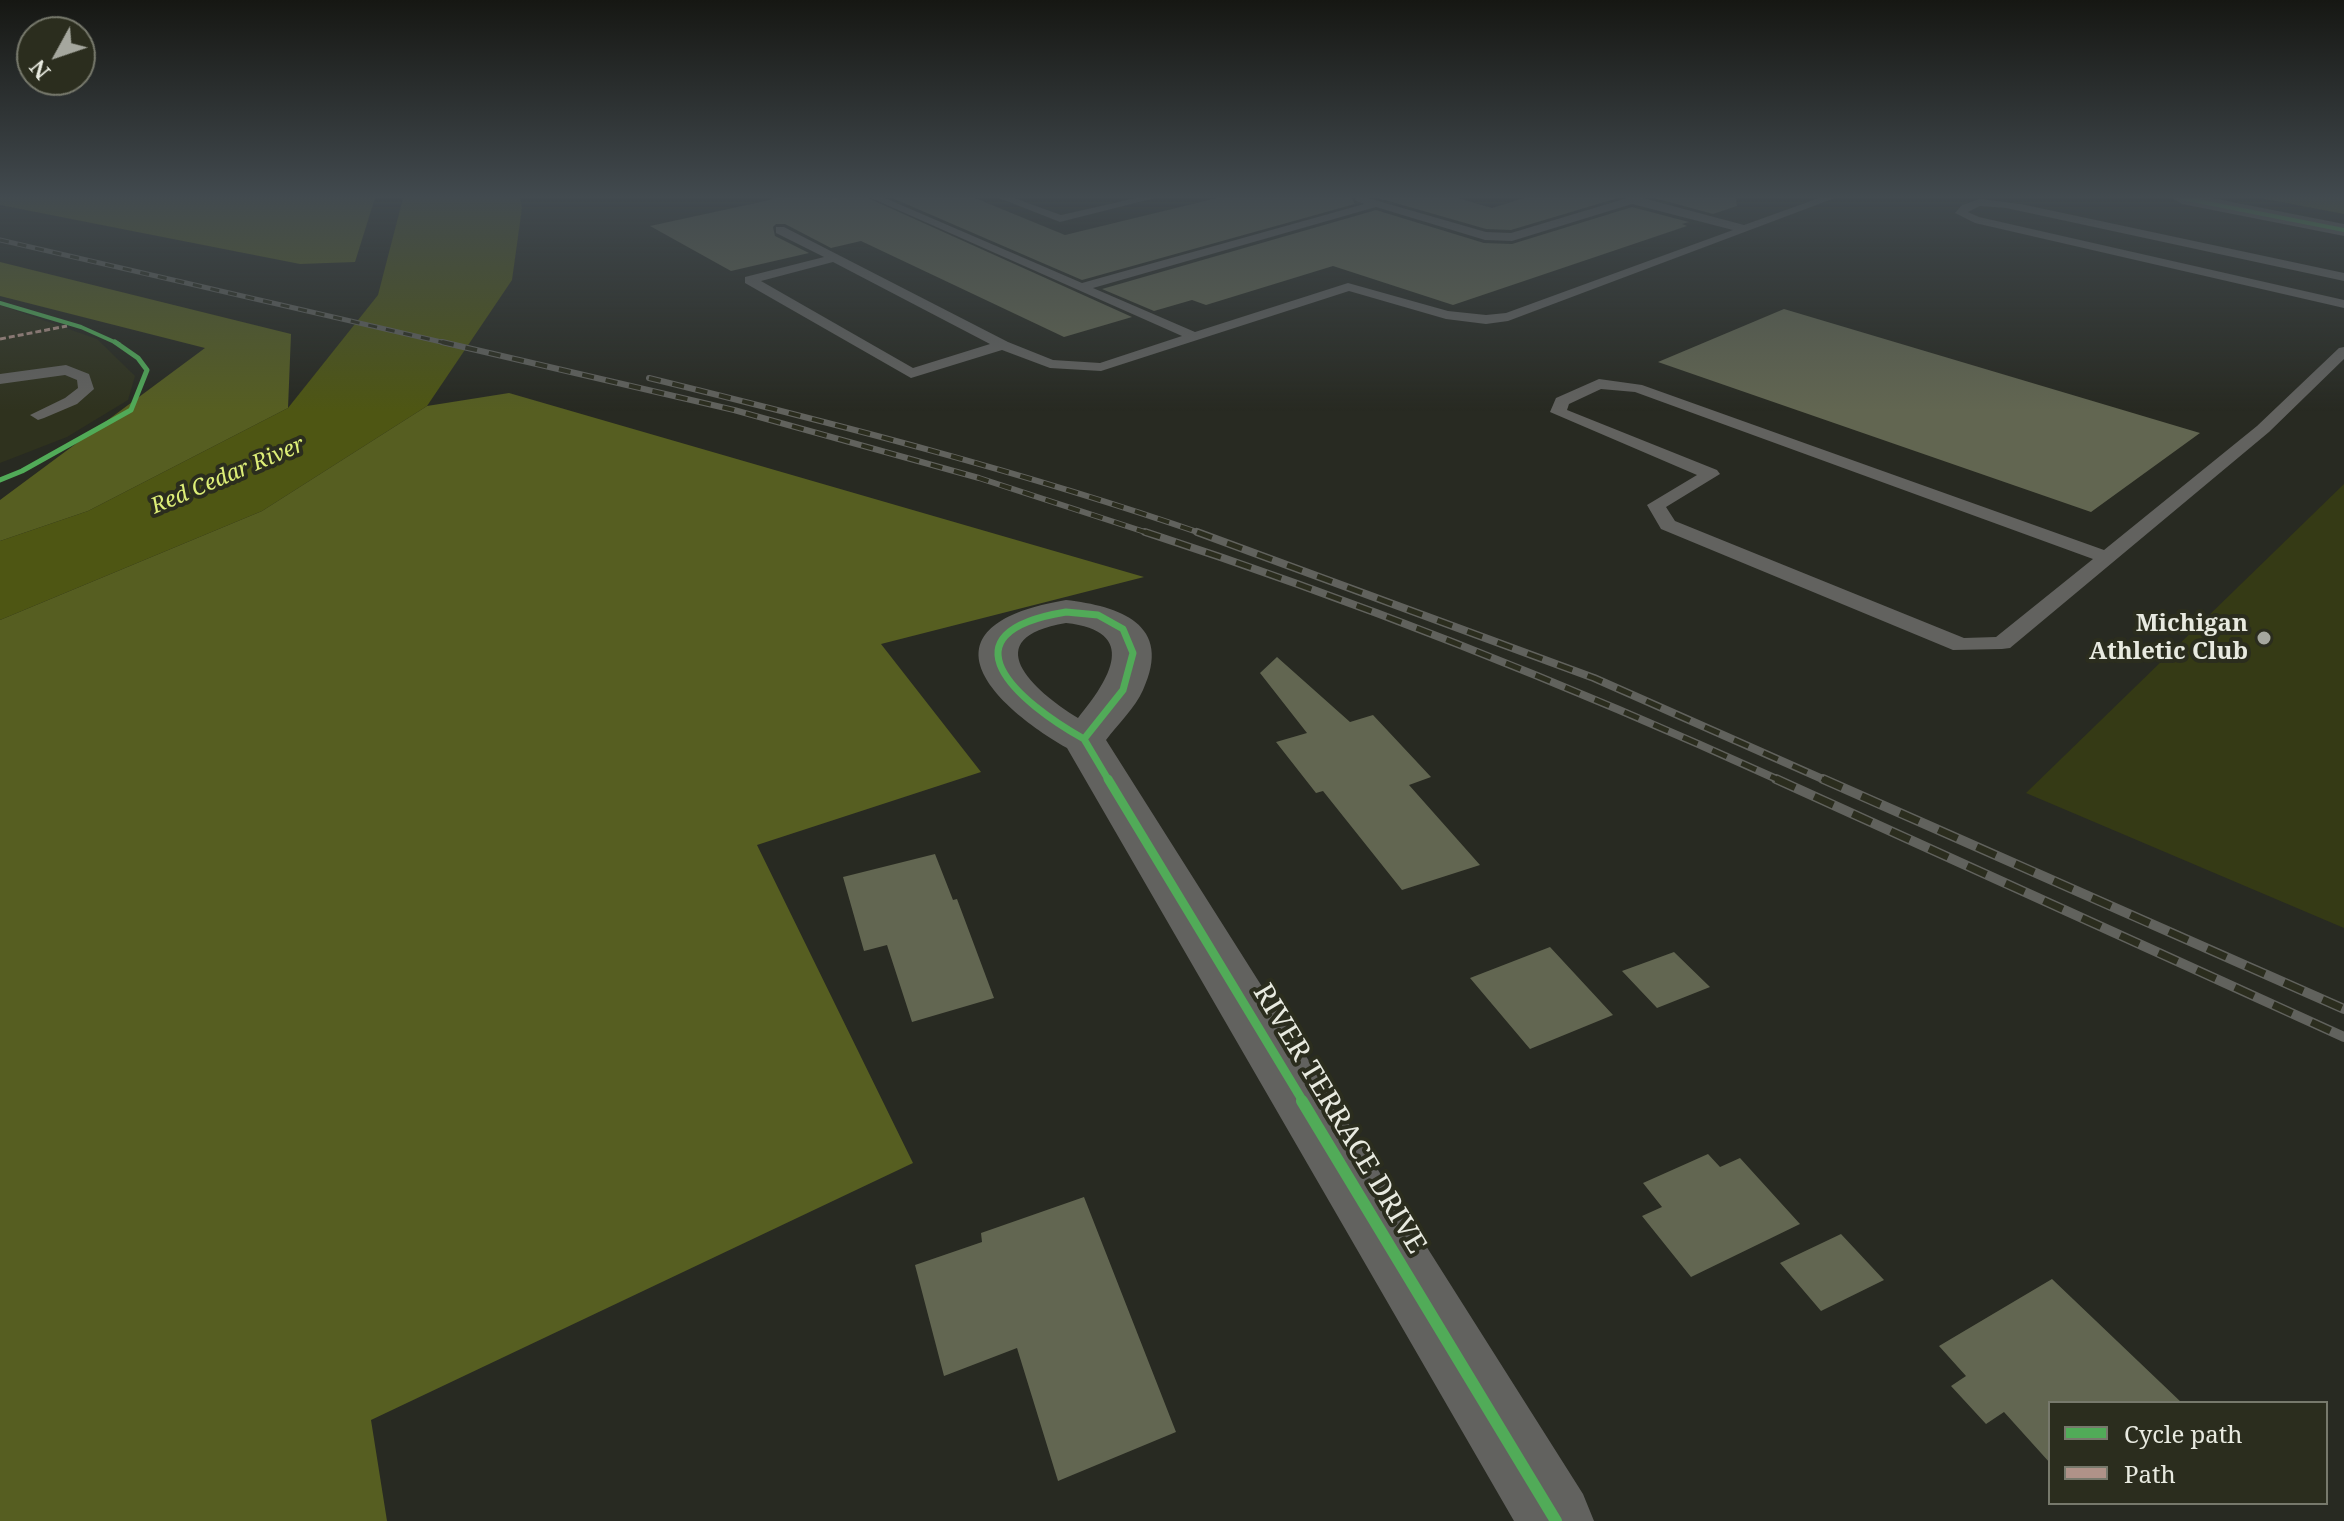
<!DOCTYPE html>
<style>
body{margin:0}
#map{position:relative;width:2344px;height:1521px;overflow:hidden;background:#282a22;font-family:"Noto Serif",serif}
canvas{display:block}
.legend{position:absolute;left:2048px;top:1401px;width:280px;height:104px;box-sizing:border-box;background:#2b2d1e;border:2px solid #77796c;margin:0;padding:10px 14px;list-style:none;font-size:24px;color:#e8eae0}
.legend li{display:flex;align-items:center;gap:16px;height:40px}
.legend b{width:40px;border:2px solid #77796c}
.north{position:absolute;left:16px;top:16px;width:80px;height:80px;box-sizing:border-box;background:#2b2d1e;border:2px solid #77796c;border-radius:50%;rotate:230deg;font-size:22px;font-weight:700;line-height:32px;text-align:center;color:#e8eae0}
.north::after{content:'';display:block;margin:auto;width:28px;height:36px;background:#a5a79e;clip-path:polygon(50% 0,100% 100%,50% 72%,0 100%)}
</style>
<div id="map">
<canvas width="2344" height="1521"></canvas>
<ul class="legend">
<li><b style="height:10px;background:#51ab58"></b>Cycle path</li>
<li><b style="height:10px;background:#af9288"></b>Path</li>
</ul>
<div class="north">N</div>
</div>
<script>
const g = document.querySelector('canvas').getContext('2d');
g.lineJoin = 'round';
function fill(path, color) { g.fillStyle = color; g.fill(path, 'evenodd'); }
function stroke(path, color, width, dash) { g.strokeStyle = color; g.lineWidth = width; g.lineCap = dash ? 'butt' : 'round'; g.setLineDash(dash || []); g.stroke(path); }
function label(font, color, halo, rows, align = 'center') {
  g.font = font + ' "Noto Serif",serif'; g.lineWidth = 8; g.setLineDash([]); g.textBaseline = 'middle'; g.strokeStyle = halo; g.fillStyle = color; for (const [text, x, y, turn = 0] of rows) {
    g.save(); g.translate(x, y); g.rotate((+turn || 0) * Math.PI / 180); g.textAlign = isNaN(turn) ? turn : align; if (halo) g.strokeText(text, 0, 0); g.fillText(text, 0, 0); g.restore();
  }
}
fill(new Path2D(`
 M 0,305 L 97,339 L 135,376 L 128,400 L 67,437 L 0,463 Z`), '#2f321e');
fill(new Path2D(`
 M 2344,484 L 2344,928 L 2026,793 Z`), '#353a15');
fill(new Path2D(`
 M 0,198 L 375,198 L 355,262 L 300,264 L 0,205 Z
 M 2260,198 L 2344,198 L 2344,214 Z
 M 0,262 L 291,334 L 288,408 L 88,511 L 0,541 L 0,500 L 205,348 L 0,296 Z
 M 509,393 L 1144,577 L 881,644 L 981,772 L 757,845 L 913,1163 L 371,1420 L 387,1521 L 0,1521 L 0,620 L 262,511 L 427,406 Z`), '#565e21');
fill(new Path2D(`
 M 403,198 L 520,198 L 522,208 L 512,280 L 427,406 L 262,511 L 0,620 L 0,541 L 88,511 L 288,408 L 378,295 Z`), '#4e5613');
fill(new Path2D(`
 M 770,198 L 868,198 L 1132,317 L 1064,337 L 861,241 L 831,248 L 785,224 L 776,224 L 773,227 L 775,236 L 809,253 L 731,271 L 650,226 L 774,199 Z
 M 892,198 L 975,198 L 1065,235 L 1217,198 L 1352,198 L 1355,204 L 1082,280 Z
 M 1378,198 L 1458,198 L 1492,208 L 1524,198 L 1618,198 L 1511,230 L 1486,229 Z
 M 1654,198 L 1736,198 L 1737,206 L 1713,214 Z
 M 1632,207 L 1689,222 L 1682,224 L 1687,226 L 1453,305 L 1333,266 L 1206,305 L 1192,300 L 1154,311 L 1102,289 L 1376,210 L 1484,243 L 1512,244 Z
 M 1784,309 L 2200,433 L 2091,512 L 1658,362 Z
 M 1277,657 L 1350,722 L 1373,715 L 1431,777 L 1409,785 L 1480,865 L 1402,890 L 1323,791 L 1316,793 L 1276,742 L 1307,733 L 1260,673 Z
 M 935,854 L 953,900 L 957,899 L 994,998 L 912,1022 L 887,945 L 864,951 L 843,877 Z
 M 1550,947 L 1613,1015 L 1530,1049 L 1470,978 Z
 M 1674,952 L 1710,987 L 1657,1008 L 1622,971 Z
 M 1708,1154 L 1720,1167 L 1740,1158 L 1800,1224 L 1691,1277 L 1642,1216 L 1662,1207 L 1643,1183 Z
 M 1084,1197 L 1176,1432 L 1058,1481 L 1017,1348 L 944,1376 L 915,1265 L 982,1242 L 981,1233 Z
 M 1841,1234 L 1884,1280 L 1821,1311 L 1780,1263 Z
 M 2052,1279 L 2182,1403 L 2050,1403 L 2050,1463 L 2004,1412 L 1986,1424 L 1951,1386 L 1966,1376 L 1939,1346 Z`), '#626651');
fill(new Path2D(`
 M 871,198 L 885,198 L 1082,283 L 1364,204 L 1356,201 L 1355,198 L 1368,198 L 1486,232 L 1511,233 L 1627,198 L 1643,198 L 1744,225 L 1819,198 L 1835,198 L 1508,321 L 1486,324 L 1446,319 L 1349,291 L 1101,371 L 1050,368 L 1002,350 L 911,378 L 745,283 L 745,277 L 824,257 L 776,233 L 776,227 L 784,227 L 1008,342 L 1053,360 L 1100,363 L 1182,336 ZM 1632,204 L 1733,230 L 1506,313 L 1486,315 L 1448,311 L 1348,283 L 1195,332 L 1093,288 L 1376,207 L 1485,240 L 1512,241 ZM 833,262 L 990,344 L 913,368 L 761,281 Z
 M 999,198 L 1014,198 L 1061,215 L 1136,198 L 1155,198 L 1060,222 Z
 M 1980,199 L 2021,204 L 2344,273 L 2344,281 L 2006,208 L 1980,206 L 1968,212 L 1979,217 L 2344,300 L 2344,308 L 1975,223 L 1955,213 L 1962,205 Z
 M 2344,347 L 2344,359 L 2269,432 L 2010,648 L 2002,649 L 1953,650 L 1661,529 L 1647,505 L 1697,475 L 1550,412 L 1556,398 L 1599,379 L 1642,385 L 2104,550 L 2257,426 L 2339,348 ZM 1601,389 L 1635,392 L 2093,559 L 1996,637 L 1964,638 L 1675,521 L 1666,507 L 1720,474 L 1717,470 L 1567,410 L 1569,404 Z
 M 66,365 L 89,374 L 94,389 L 77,404 L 44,418 L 38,420 L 30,415 L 65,398 L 78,388 L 77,380 L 65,375 L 0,384 L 0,374 Z`), '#62625f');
fill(new Path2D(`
 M 2172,198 L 2212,198 L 2344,224 L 2344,236 L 2182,204 Z
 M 1066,600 C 1119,606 1174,624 1143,690 C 1135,708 1118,724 1106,740 L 1583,1494 L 1594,1521 L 1514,1521 L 1067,748 C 978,696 924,624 1066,600 ZM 1066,623 C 1140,631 1110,679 1078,718 C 1032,690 976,638 1066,623 Z`), '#62625f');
const railFar3 = new Path2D(`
 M 0,240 L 450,344`);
const railFar2 = new Path2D(`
 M 442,342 L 734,410 L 979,478 L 1151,534
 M 649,378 C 836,424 1021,471 1203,534`);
const railFar1 = new Path2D(`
 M 1145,532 C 1361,602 1574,687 1781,781
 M 1197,532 L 1594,678 L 1827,781`);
const rail = new Path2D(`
 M 1776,779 L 2344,1037
 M 1823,779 L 2344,1009`);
stroke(railFar3, '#61625d', 5);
stroke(railFar2, '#61625d', 6);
stroke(railFar1, '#61625d', 8);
stroke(rail, '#61625d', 10);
stroke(railFar3, '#2b2d1e', 3, [9]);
stroke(railFar2, '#2b2d1e', 4, [12]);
stroke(railFar1, '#2b2d1e', 5, [16]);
stroke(rail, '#2b2d1e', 7, [21]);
stroke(new Path2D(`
 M 832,198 L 837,198
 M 0,339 L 67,326`), '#af9288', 3, [6, 3]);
stroke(new Path2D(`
 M 2182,198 L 2344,230
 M 0,303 L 81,327 L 119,344`), '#51ab58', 4);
stroke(new Path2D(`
 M 0,480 L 22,471 L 131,410 L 147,370 L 138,358 L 115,342`), '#51ab58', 5);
stroke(new Path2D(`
 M 1066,612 L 1098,615 L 1123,629 L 1133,653 L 1123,690 L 1084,739 C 1018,702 938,633 1066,612 Z
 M 1084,739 L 1109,781`), '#51ab58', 7);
stroke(new Path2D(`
 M 1108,779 L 1304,1103`), '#51ab58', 9);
stroke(new Path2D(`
 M 1302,1101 L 1556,1521`), '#51ab58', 12);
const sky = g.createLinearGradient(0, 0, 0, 411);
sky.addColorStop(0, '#161713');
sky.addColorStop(0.48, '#424a4f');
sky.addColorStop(1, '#424a4f00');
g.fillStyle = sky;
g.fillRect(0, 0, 2344, 411);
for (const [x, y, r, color] of [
 [2264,638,8,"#a5a79e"]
]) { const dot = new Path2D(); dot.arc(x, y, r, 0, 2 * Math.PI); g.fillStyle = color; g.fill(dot); stroke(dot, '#2b2d1e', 3); }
label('italic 22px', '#de7', '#2b2d1e', [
 ["Red Cedar River",228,476,-23]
]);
label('bold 24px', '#e8eae0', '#2b2d1e', [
 ["Michigan",2248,624],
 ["Athletic Club",2248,652]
], 'right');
label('28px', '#e8eae0', '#2b2d1e', [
 ["RIVER TERRACE DRIVE",1339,1119,59]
]);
</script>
